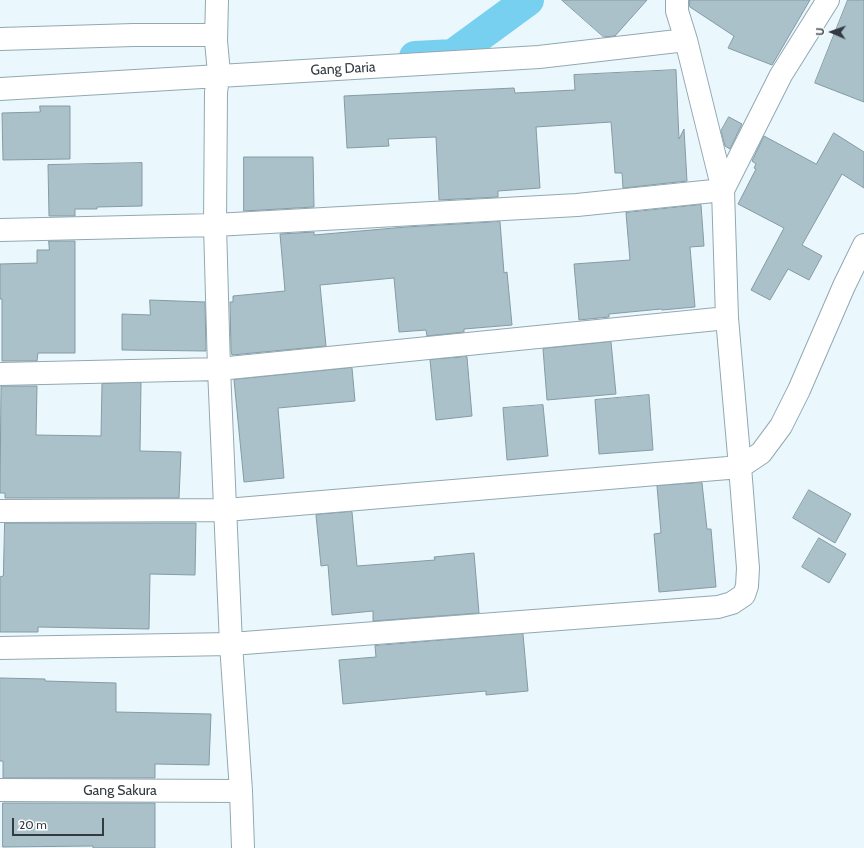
<!DOCTYPE html>
<style>
body{margin:0}
#map{position:relative;width:864px;height:848px;overflow:hidden;background:#eaf8fe;font-family:Cabin,sans-serif}
canvas{display:block}
.north{position:absolute;left:812px;top:12px;width:40px;height:40px;-webkit-text-stroke:3px #fff;paint-order:stroke;rotate:272deg;font-size:11px;font-weight:700;line-height:16px;text-align:center;color:#323b3f}
.north::after{content:'';display:block;margin:auto;width:14px;height:18px;background:#323b3f;clip-path:polygon(50% 0,100% 100%,50% 72%,0 100%)}
.scale{position:absolute;left:12px;top:818px;width:92px;height:18px;box-sizing:border-box;border:2px solid #323b3f;border-top:0;padding-left:5px;font-size:12px;line-height:14px;white-space:nowrap;color:#323b3f;-webkit-text-stroke:3px #fff;paint-order:stroke}
</style>
<div id="map">
<canvas width="864" height="848"></canvas>
<div class="north">U</div>
<div class="scale">20 m</div>
</div>
<script>
const g = document.querySelector('canvas').getContext('2d');
g.lineJoin = 'round';
function stroke(path, color, width, dash) { g.strokeStyle = color; g.lineWidth = width; g.lineCap = dash ? 'butt' : 'round'; g.setLineDash(dash || []); g.stroke(path); }
function fill(path, color) { g.fillStyle = color; g.fill(path, 'evenodd'); }
function label(font, color, halo, rows, align = 'center') {
  g.font = font + ' Cabin,sans-serif'; g.lineWidth = 4; g.setLineDash([]); g.textBaseline = 'middle'; g.strokeStyle = halo; g.fillStyle = color; for (const [text, x, y, turn = 0] of rows) {
    g.save(); g.translate(x, y); g.rotate((+turn || 0) * Math.PI / 180); g.textAlign = isNaN(turn) ? turn : align; if (halo) g.strokeText(text, 0, 0); g.fillText(text, 0, 0); g.restore();
  }
}
stroke(new Path2D(`
 M 415,57 L 453,55 L 528,0`), '#78d0f1', 32);
const building = new Path2D(`
 M 562,0 L 647,0 L 615,36 L 604,37 Z
 M 690,0 L 810,0 L 772,65 L 728,48 L 734,36 L 690,7 Z
 M 848,0 L 864,0 L 864,102 L 815,83 Z
 M 676,70 L 679,139 L 684,129 L 687,181 L 623,188 L 622,173 L 615,173 L 611,122 L 536,127 L 540,188 L 498,191 L 498,197 L 439,200 L 436,137 L 388,139 L 389,146 L 347,148 L 344,96 L 514,88 L 515,93 L 575,90 L 574,75 Z
 M 40,106 L 70,106 L 70,159 L 3,160 L 2,113 L 40,112 Z
 M 729,117 L 742,124 L 730,149 L 725,146 L 721,131 Z
 M 834,133 L 864,152 L 864,188 L 842,174 L 802,245 L 822,256 L 809,280 L 788,269 L 770,300 L 751,290 L 784,228 L 738,204 L 756,169 L 754,168 L 756,164 L 752,161 L 764,136 L 816,164 Z
 M 244,157 L 313,157 L 314,207 L 244,211 Z
 M 142,163 L 142,206 L 97,207 L 97,209 L 75,209 L 75,216 L 49,216 L 48,165 Z
 M 701,205 L 704,246 L 690,247 L 695,307 L 662,310 L 661,309 L 609,314 L 609,317 L 579,320 L 574,264 L 630,260 L 626,213 Z
 M 500,222 L 504,273 L 507,272 L 512,325 L 464,329 L 464,332 L 427,336 L 426,330 L 399,332 L 394,278 L 320,285 L 326,346 L 232,355 L 231,351 L 230,302 L 233,302 L 233,296 L 285,291 L 280,234 L 314,232 L 314,235 L 406,227 Z
 M 49,241 L 75,241 L 75,353 L 38,353 L 37,361 L 2,361 L 2,299 L 0,299 L 0,264 L 37,263 L 37,250 L 49,250 Z
 M 150,300 L 205,302 L 206,351 L 122,350 L 122,314 L 150,315 Z
 M 611,342 L 616,394 L 547,400 L 543,349 Z
 M 467,357 L 472,416 L 436,420 L 430,360 Z
 M 352,368 L 355,401 L 278,408 L 284,478 L 244,482 L 234,380 Z
 M 141,383 L 140,451 L 181,452 L 179,498 L 5,498 L 5,493 L 0,493 L 1,386 L 37,386 L 36,435 L 101,436 L 102,384 Z
 M 649,395 L 653,450 L 599,454 L 595,400 Z
 M 543,405 L 548,456 L 507,460 L 503,408 Z
 M 702,483 L 707,529 L 711,529 L 716,587 L 659,592 L 654,534 L 661,533 L 657,486 Z
 M 809,490 L 851,514 L 835,543 L 793,518 Z
 M 352,512 L 357,566 L 435,560 L 434,557 L 474,553 L 479,613 L 373,621 L 373,611 L 332,615 L 328,565 L 321,566 L 316,515 Z
 M 5,523 L 196,523 L 195,575 L 150,574 L 149,629 L 38,627 L 38,632 L 0,632 L 0,577 L 3,576 Z
 M 819,538 L 846,554 L 829,583 L 802,567 Z
 M 523,634 L 528,691 L 486,695 L 486,691 L 343,704 L 339,660 L 376,657 L 375,646 Z
 M 0,678 L 45,679 L 45,681 L 116,683 L 116,712 L 211,714 L 209,765 L 155,764 L 155,778 L 3,778 L 3,761 L 0,761 Z
 M 3,803 L 155,803 L 155,848 L 93,848 L 93,846 L 3,847 Z`);
fill(building, '#aac1ca');
stroke(building, '#859ba4', 1);
const minor = new Path2D(`
 M 217,0 L 216,41 L 219,73 L 216,92 L 215,225 L 219,369 L 231,644 L 241,791 L 243,848
 M 0,39 L 134,35 L 216,35
 M 0,89 L 539,57 L 686,40
 M 723,190 L 781,75 L 828,0
 M 0,230 L 215,225 L 577,205 L 723,190
 M 0,374 L 219,369 L 727,318
 M 0,511 L 226,510 L 740,467 L 761,453 L 781,426 L 799,390 L 844,286 L 864,245
 M 0,648 L 231,644 L 718,607 L 732,603 L 744,595 L 747,586 L 748,568 L 740,467 L 727,318 L 723,190 L 686,40 L 677,11 L 677,0
 M 0,790 L 241,791`);
stroke(minor, '#92a8b2', 24);
stroke(minor, '#fff', 22);
label('14px', '#323b3f', '#fff', [
 ["Gang Daria",343,69,-3],
 ["Gang Sakura",120,791]
]);
</script>
